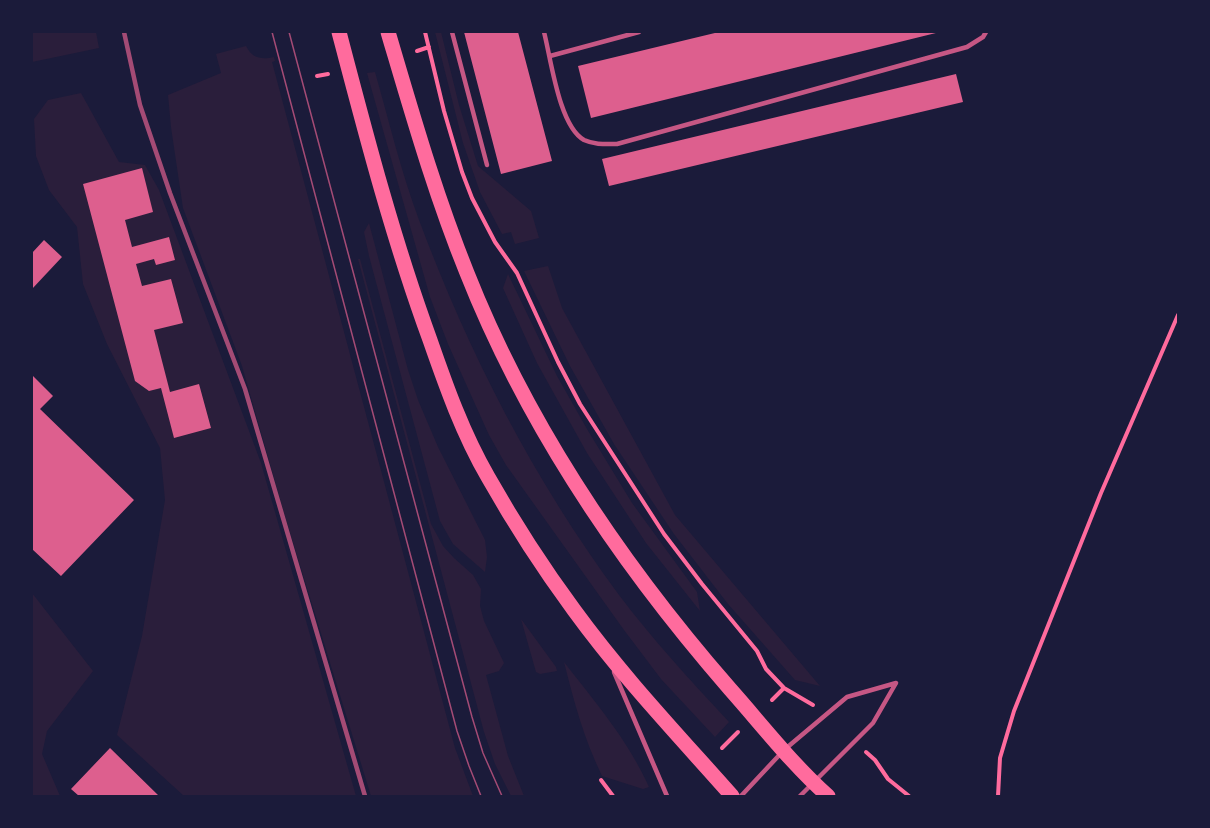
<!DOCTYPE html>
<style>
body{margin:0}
#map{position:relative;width:1210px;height:828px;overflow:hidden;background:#1b1b3a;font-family:Raleway,sans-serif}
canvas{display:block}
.frame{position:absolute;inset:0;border:33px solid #1b1b3a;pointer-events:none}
</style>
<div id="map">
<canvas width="1210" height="828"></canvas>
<div class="frame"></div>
</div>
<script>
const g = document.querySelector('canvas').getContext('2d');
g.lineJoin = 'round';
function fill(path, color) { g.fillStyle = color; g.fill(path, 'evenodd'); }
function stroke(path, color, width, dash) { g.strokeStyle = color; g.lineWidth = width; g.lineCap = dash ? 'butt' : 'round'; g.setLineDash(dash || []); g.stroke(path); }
fill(new Path2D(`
 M 32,32 L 96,32 L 99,48 L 32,62 Z
 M 435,32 L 441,32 L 459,105 L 478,166 L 531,211 L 539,238 L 515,244 L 511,232 L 502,234 L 480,192 L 463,143 Z
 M 246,46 C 252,58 261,60 274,57 L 275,61 L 272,62 L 455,748 L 473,796 L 371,796 L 284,513 L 242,366 L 183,208 L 171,127 L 168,95 L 221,73 L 216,54 Z
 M 375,72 C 389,121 401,172 419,220 C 469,354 534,480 619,595 C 653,640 691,681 729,722 L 715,737 L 661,679 L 624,630 L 506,465 L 489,435 L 448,344 L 430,297 L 367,73 Z
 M 81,93 L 119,162 L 145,165 L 159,190 L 261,463 L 356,796 L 184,796 L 117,735 L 142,636 L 165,500 L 160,448 L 107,344 L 83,284 L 77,227 L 49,190 L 36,156 L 34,119 L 48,100 Z
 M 369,223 L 408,370 L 418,400 L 438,447 L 485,540 L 487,557 L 485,572 L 453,544 L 440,521 L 369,256 L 364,232 Z
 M 358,259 L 360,259 L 431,524 L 443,546 L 454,558 L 473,575 L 481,589 L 480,606 L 484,621 L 504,663 L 499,671 L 486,675 L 508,756 L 524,796 L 511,796 L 495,764 L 484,732 Z
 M 548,266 L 562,308 L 675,515 L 820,686 L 795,680 L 728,604 L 674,534 L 614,444 L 570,366 L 524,271 Z
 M 508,274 L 557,376 L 587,429 L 632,503 L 697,592 L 700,611 L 646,543 L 587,453 L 537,363 L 503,288 Z
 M 32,593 L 93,671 L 47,731 L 42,754 L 60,796 L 32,796 Z
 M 521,619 L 556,667 L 557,671 L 540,674 L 536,672 Z
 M 564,662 C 595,702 628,740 649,787 L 643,789 L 602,776 C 584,739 574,702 564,662 Z`), '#2a1e3b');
fill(new Path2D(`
 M 464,32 L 518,32 L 552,161 L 501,174 Z
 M 719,32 L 940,32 L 591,118 L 578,66 Z
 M 956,74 L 963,102 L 609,186 L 602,159 Z
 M 142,168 L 153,212 L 125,220 L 132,247 L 169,237 L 175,260 L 156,265 L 154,259 L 136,264 L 142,286 L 171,279 L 183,323 L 154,330 L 170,392 L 199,384 L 211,428 L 174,438 L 161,388 L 149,391 L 135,381 L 83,184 Z
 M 44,240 L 62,257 L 32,289 L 32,253 Z
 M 32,375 L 53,396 L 40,409 L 134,500 L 61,576 L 32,549 Z
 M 110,748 L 159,796 L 79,796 L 71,789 Z`), '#dd5f8e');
stroke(new Path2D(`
 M 425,32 L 444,111 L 462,172 L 472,198 L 495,242 L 517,273 L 558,362 L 580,404 L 664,534 L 702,584 L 757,651 L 766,669 L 784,688 L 813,705
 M 417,51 L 429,47
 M 317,76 L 328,74
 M 772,700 L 784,688
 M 722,748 L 738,732
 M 866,752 L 875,760 L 888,779 L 909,796
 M 601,780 L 613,796
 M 998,796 L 1000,758 L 1014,711 L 1101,493 L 1178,315`), '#ff6b9d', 4);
stroke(new Path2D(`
 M 452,32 L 487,165
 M 544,32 C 551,59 559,126 584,140 C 595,145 606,144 617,144 L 967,47 L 983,37 L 986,32
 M 550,56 L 639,32
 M 614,672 L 667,796
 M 741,796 L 784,750 L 847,697 L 896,683
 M 800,796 L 873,723 L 896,683`), '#c65784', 4.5);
stroke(new Path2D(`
 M 339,32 C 366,135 393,239 430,340 C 446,386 463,434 488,477 C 514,523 543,568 574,610 C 622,676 678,735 732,796
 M 388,32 C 412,113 435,194 467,273 C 528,427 622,565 730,689 C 762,725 792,764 828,796`), '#ff6b9d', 15);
stroke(new Path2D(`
 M 272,32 L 457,731 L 469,766 L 481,796
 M 289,32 L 472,717 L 483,753 L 502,796`), '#a44b75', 1.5);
stroke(new Path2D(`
 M 124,32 L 140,105 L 170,193 L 245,389 L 365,796`), '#a44b75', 4.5);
</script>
